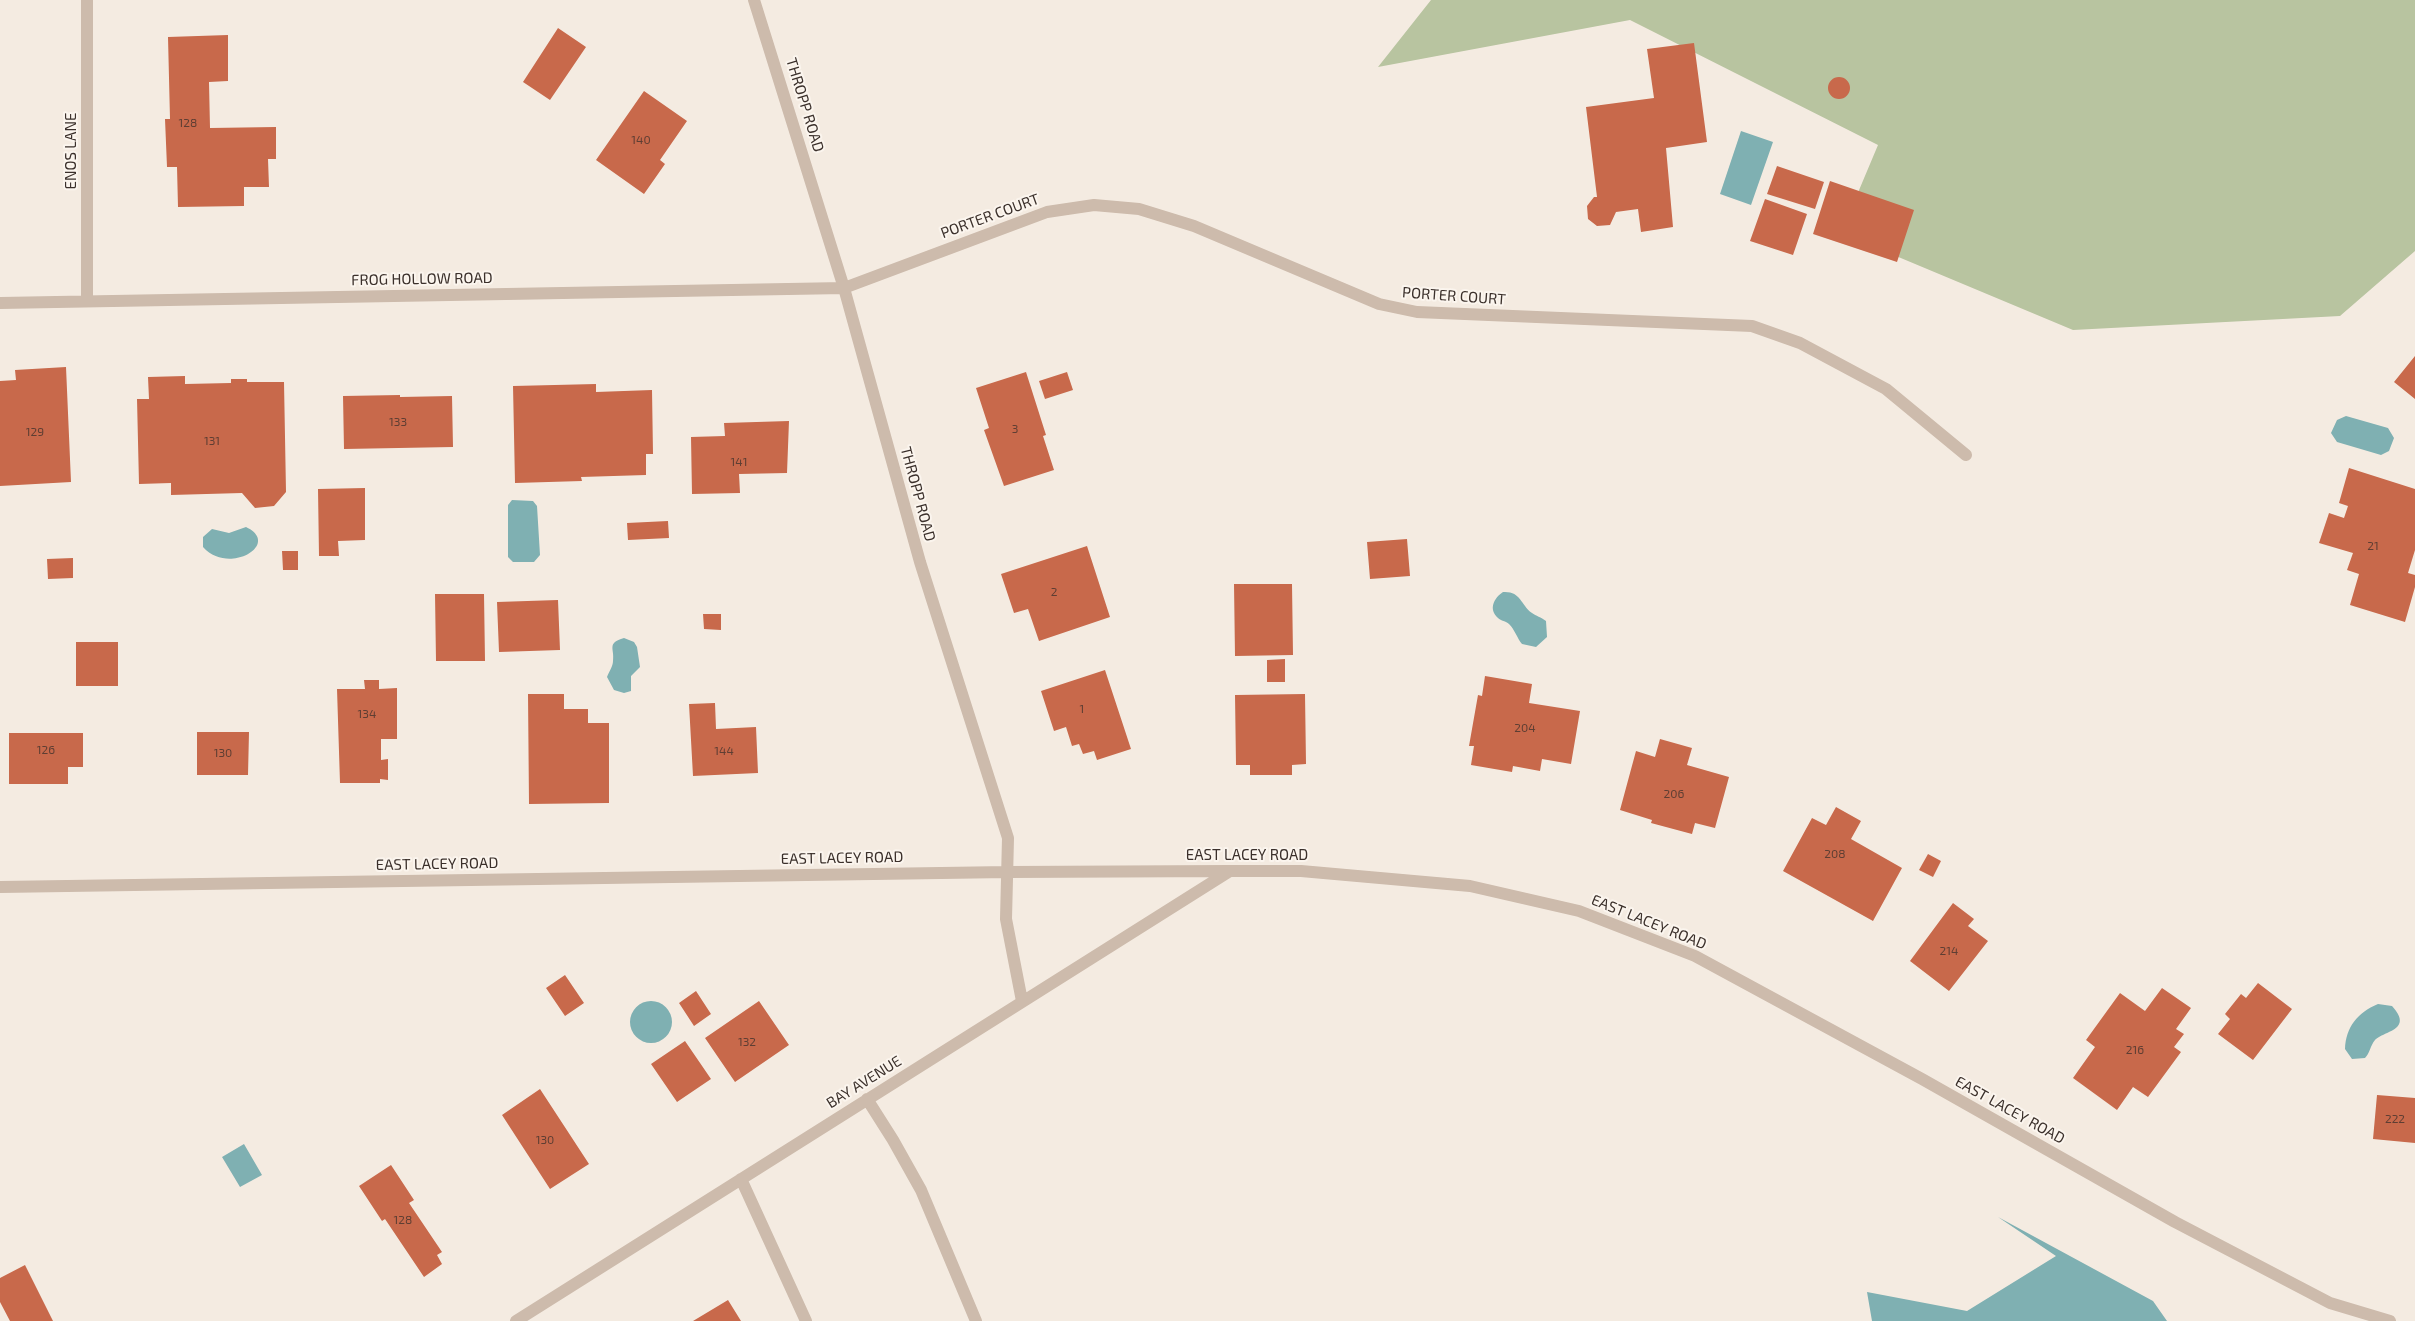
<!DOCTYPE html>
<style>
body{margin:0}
canvas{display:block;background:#f4ebe1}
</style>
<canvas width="2415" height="1321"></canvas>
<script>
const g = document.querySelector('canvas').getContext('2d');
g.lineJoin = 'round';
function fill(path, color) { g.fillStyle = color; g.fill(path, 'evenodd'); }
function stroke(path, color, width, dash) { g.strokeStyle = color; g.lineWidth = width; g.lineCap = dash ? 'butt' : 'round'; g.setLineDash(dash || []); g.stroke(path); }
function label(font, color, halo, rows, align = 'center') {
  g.font = font + ' "Exo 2",sans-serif'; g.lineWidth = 4; g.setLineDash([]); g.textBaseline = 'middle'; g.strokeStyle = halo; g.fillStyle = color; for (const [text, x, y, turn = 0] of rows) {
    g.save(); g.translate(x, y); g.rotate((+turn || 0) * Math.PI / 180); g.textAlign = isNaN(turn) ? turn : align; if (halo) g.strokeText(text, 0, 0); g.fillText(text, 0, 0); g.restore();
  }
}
fill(new Path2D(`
 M 1431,0 L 2415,0 L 2415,251 L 2340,316 L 2073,330 L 1841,233 L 1878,145 L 1630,20 L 1378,67 Z`), '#b8c4a0');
fill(new Path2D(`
 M 1741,131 L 1773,142 L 1751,205 L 1720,194 Z
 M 2346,416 L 2388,428 L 2394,438 L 2389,451 L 2381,455 L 2337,442 L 2331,433 L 2337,420 Z
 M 512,500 L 533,501 L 537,506 L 540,555 L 534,562 L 513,562 L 508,557 L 508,505 Z
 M 246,527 C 282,544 229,576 203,547 L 203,537 L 212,529 L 229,533 Z
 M 1503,592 C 1521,591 1520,604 1532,613 C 1536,616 1541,617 1546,621 L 1547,637 L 1536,647 L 1522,644 C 1517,638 1515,630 1509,624 C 1506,621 1501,621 1498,618 C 1488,609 1494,598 1503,592 Z
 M 624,638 L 634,642 L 637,647 L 640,667 L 631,676 L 631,691 L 624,693 L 614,690 L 607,677 C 609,672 613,666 613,661 C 615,649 606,643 624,638 Z
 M630 1022a21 21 0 1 1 42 0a21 21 0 1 1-42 0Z
 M 2378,1004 L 2392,1006 C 2414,1030 2384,1031 2375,1040 C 2370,1046 2370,1053 2365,1058 L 2352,1059 L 2345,1049 C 2346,1027 2357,1013 2378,1004 Z
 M 244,1144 L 262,1175 L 240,1187 L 222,1157 Z
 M 1998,1217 L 2153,1301 L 2167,1321 L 1872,1321 L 1867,1292 L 1967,1311 L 2056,1256 Z`), '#7fb0b2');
fill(new Path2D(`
 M 558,28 L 586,47 L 550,100 L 523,82 Z
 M 228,35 L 228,81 L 209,82 L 210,128 L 276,127 L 276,159 L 268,159 L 269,187 L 244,187 L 244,206 L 178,207 L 177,167 L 167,167 L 165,119 L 170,119 L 168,37 Z
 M 1694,43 L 1707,142 L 1666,148 L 1673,227 L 1641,232 L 1638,209 L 1616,212 L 1610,225 L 1597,226 L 1588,219 L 1587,206 L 1594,197 L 1597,197 L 1586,107 L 1654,98 L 1647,49 Z
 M1828 88a11 11 0 1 1 22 0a11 11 0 1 1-22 0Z
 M 644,91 L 687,121 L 660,160 L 665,164 L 644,194 L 596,160 Z
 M 1777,166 L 1824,182 L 1815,209 L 1767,194 Z
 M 1830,181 L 1914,210 L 1897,262 L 1813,234 Z
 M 1765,199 L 1807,214 L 1793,255 L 1750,241 Z
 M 2415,356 L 2415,399 L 2394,382 Z
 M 66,367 L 71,482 L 0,486 L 0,381 L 16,380 L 15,370 Z
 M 1026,372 L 1046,435 L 1043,436 L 1054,470 L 1004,486 L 984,430 L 989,428 L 976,388 Z
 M 1067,372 L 1073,390 L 1045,399 L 1039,381 Z
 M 185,376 L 185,384 L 231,383 L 231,379 L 247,379 L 247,382 L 284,382 L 286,492 L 274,506 L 255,508 L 242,493 L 171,495 L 171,483 L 139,484 L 137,399 L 149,399 L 148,377 Z
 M 596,384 L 596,392 L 652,390 L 653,454 L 646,454 L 646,475 L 581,477 L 582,481 L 515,483 L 513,386 Z
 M 400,395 L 400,397 L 452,396 L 453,447 L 344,449 L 343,396 Z
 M 789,421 L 787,473 L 739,474 L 740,493 L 692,494 L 691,437 L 725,436 L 724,423 Z
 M 2349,468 L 2415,489 L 2415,550 L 2408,573 L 2415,575 L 2415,587 L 2405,622 L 2350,605 L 2359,574 L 2347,570 L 2353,553 L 2319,543 L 2329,513 L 2344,518 L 2348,506 L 2339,503 Z
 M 365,488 L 365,540 L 338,541 L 339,556 L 319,556 L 318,489 Z
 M 668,521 L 669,538 L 628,540 L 627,523 Z
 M 1407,539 L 1410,576 L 1370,579 L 1367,542 Z
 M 1087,546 L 1110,617 L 1039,641 L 1028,609 L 1014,613 L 1001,574 Z
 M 282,551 L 298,551 L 298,570 L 283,570 Z
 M 73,558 L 73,578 L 48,579 L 47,559 Z
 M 1234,584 L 1292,584 L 1293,655 L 1235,656 Z
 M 435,594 L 484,594 L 485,661 L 436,661 Z
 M 558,600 L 560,650 L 499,652 L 497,602 Z
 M 703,614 L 721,614 L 721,630 L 704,629 Z
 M 76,642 L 118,642 L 118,686 L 76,686 Z
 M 1285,659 L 1285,682 L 1267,682 L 1267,660 Z
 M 1105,670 L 1131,749 L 1097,760 L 1094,751 L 1083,754 L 1079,744 L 1072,746 L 1066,727 L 1054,731 L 1041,691 Z
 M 1485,676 L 1532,684 L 1529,703 L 1580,711 L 1571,764 L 1542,759 L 1540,771 L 1513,766 L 1512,772 L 1471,765 L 1474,746 L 1469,746 L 1478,695 L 1482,696 Z
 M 364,680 L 379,680 L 379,689 L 397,688 L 397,739 L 381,739 L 381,760 L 388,759 L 388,780 L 380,779 L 380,783 L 340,783 L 337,689 L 365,689 Z
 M 528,694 L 564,694 L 564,709 L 588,709 L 588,723 L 609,723 L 609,803 L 529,804 Z
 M 1305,694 L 1306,764 L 1292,765 L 1292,775 L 1250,775 L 1250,765 L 1236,765 L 1235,695 Z
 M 715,703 L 716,729 L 756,727 L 758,773 L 693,776 L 689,704 Z
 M 197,732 L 249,732 L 248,775 L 197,775 Z
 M 9,733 L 83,733 L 83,767 L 68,767 L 68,784 L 9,784 Z
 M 1660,739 L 1692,748 L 1687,765 L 1729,777 L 1715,828 L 1695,823 L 1692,834 L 1651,823 L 1652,820 L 1620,810 L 1636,751 L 1655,757 Z
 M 1836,807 L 1861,821 L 1851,839 L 1902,868 L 1873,921 L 1783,871 L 1812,818 L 1826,825 Z
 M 1928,854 L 1941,861 L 1933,877 L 1919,870 Z
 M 1953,903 L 1974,919 L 1968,926 L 1988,941 L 1949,991 L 1910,961 Z
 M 565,975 L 584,1003 L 565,1016 L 546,988 Z
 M 2258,983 L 2292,1009 L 2253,1060 L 2218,1034 L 2230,1019 L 2225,1014 L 2241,994 L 2246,998 Z
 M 2162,988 L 2191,1008 L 2176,1029 L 2184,1034 L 2174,1047 L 2181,1052 L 2148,1097 L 2133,1087 L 2117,1110 L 2073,1078 L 2095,1047 L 2086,1040 L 2120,993 L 2145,1011 Z
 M 696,991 L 711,1014 L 694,1026 L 679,1003 Z
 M 759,1001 L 789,1045 L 735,1082 L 705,1038 Z
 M 685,1041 L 711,1079 L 677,1102 L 651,1064 Z
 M 540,1089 L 589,1164 L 550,1189 L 502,1115 Z
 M 2377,1095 L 2415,1098 L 2415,1143 L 2373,1139 Z
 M 391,1165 L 414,1200 L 409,1203 L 442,1252 L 437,1255 L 442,1264 L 424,1277 L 385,1219 L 382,1221 L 359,1186 Z
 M 25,1265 L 53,1321 L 10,1321 L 0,1302 L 0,1278 Z
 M 728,1300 L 741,1321 L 693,1321 Z`), '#c8694b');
stroke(new Path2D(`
 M 754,0 L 844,288 L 920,562 L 1008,838 L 1006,919 L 1022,1001
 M 87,301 L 87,0
 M 0,303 L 844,288 L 1047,212 L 1094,205 L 1139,209 L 1194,226 L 1379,304 L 1417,312 L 1752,326 L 1800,343 L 1886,389 L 1966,455
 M 0,887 L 1008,872 L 1230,871 L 1301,871 L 1470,886 L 1579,911 L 1695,956 L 1922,1079 L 2175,1222 L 2330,1303 L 2390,1321
 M 867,1099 L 893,1140 L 921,1190 L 976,1321
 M 741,1179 L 806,1321
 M 516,1321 L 1230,871`), '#cdbbac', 12);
label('12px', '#5e3e33', null, [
 ["128",188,123],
 ["140",641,140],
 ["133",398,422],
 ["3",1015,429],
 ["129",35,432],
 ["131",212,441],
 ["141",739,462],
 ["21",2373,546],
 ["2",1054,592],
 ["1",1082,709],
 ["134",367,714],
 ["204",1525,728],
 ["126",46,750],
 ["144",724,751],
 ["130",223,753],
 ["206",1674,794],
 ["208",1835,854],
 ["214",1949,951],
 ["132",747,1042],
 ["216",2135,1050],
 ["222",2395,1119],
 ["130",545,1140],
 ["128",403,1220]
]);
label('15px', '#3b302b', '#fbf5ee', [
 ["THROPP ROAD",805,105,73],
 ["ENOS LANE",71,151,-90],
 ["PORTER COURT",990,216,-20],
 ["FROG HOLLOW ROAD",422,279,-1],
 ["PORTER COURT",1454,296,4],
 ["THROPP ROAD",918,494,75],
 ["EAST LACEY ROAD",1247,855],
 ["EAST LACEY ROAD",842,858,-1],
 ["EAST LACEY ROAD",437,864,-1],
 ["EAST LACEY ROAD",1649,922,22],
 ["BAY AVENUE",864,1082,-32],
 ["EAST LACEY ROAD",2010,1110,29]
]);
</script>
